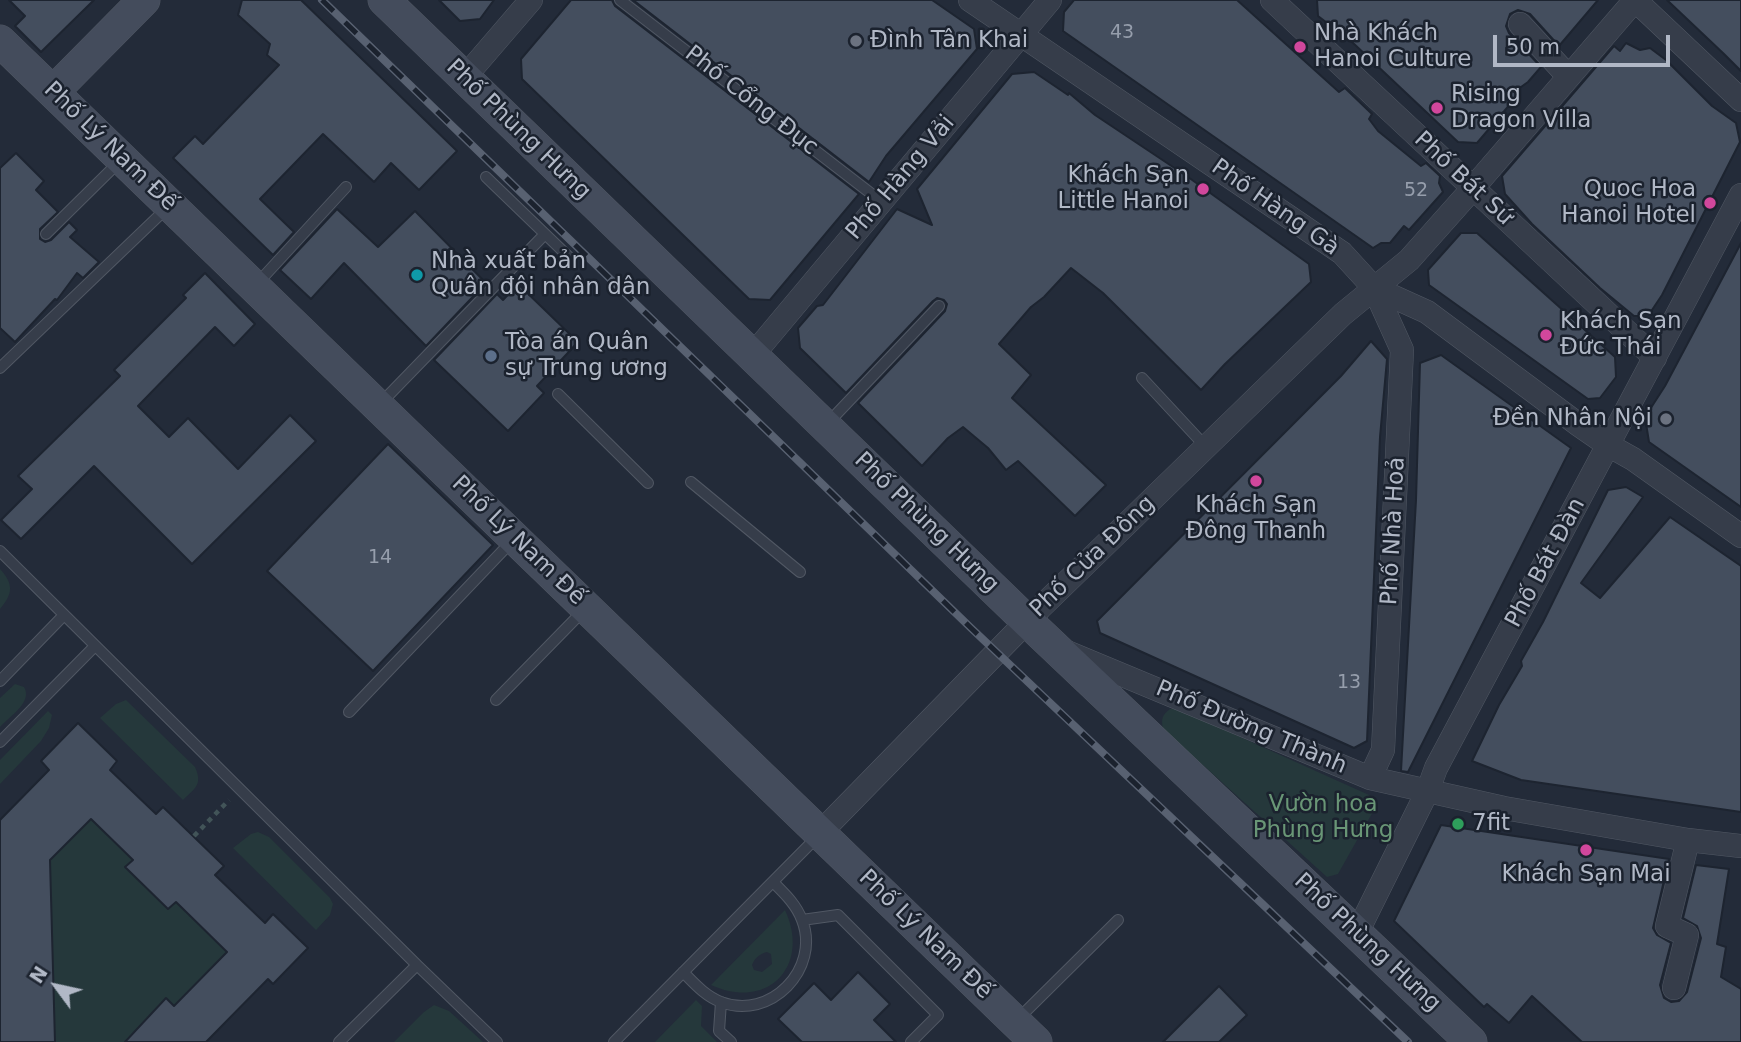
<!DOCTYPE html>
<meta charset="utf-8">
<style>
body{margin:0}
#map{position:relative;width:1741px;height:1042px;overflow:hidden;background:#232b39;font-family:"DejaVu Sans",sans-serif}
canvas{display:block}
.north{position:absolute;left:21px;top:951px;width:70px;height:70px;-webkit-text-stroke:5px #1b222e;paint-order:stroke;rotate:303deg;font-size:19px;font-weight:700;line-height:28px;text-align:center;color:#b1b8c6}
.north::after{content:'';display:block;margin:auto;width:24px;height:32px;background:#b1b8c6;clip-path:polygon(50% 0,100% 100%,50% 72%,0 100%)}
.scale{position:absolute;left:1493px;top:35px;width:177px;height:32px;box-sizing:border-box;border:4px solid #b1b8c6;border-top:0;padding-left:9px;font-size:21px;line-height:24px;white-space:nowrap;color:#b1b8c6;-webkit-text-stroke:5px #1b222e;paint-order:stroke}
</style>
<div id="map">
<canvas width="1741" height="1042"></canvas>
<div class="north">N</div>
<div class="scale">50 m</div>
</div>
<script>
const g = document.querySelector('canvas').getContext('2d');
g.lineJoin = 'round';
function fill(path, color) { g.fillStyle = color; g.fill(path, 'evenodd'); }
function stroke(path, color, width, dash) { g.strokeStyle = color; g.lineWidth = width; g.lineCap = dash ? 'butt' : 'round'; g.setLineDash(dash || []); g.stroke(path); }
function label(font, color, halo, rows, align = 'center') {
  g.font = font + ' "DejaVu Sans",sans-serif'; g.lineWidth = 5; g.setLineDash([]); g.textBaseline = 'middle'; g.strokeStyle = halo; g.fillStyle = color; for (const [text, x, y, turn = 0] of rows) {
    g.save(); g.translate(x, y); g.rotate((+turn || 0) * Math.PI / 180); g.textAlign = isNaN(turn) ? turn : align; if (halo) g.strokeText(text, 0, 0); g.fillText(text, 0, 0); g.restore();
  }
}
fill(new Path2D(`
 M 0,569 C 14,584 13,594 0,609 Z
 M 15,684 L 24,687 C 33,702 10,716 0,727 L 0,698 Z
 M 126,700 L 195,767 C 203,785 195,788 183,800 L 100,718 L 116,704 Z
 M 1170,709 L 1178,709 L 1369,795 L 1374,802 L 1374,810 L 1338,874 L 1327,877 L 1163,729 C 1161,719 1162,715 1170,709 Z
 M 48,711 L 52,715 L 49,728 L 41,741 L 0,784 L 0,760 Z
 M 90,819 L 133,860 L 126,866 L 168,908 L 176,902 L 227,952 L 174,1006 L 166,999 L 126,1040 L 128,1042 L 48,1042 L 33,878 Z
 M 258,832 L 269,837 L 330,898 L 333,904 L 330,915 L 316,930 L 233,848 L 251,834 Z
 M 785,910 C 811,966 768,1011 711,985 ZM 767,952 L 771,954 L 772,964 L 762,972 L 754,970 L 752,965 C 755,958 759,954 767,952 Z
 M 696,1000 L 702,1006 L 701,1026 L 717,1042 L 655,1042 Z
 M 434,1005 L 449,1011 L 483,1042 L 394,1042 L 424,1012 Z`), '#25383b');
const building = new Path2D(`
 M 9,0 L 94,0 L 41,52 L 15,26 L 25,16 Z
 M 242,0 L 301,0 L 457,151 L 419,190 L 391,163 L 374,182 L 323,134 L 260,199 L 294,232 L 273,255 L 173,158 L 195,136 L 203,144 L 279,65 L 267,55 L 270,44 L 238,15 Z
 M 439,0 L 494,0 L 480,19 L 460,21 Z
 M 571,0 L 612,0 L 615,6 L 859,194 L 770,300 L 749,299 L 522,79 L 521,59 Z
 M 633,0 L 932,0 L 974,29 L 977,49 L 886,156 L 869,182 Z
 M 1074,0 L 1237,0 L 1339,92 L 1345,88 L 1372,114 L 1369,119 L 1378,131 L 1421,166 L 1426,163 L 1440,176 L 1439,183 L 1443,192 L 1409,230 L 1404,226 L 1390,243 L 1381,243 L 1373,248 L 1063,31 L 1064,12 Z
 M 1317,0 L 1598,0 L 1559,46 L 1530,14 L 1518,10 L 1510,14 L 1506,26 L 1509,33 L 1541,67 L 1528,82 L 1514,92 L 1518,95 L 1477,143 L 1458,142 L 1352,42 L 1318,16 Z
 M 1667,0 L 1741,0 L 1741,71 L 1724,54 Z
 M 1626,43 L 1640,50 L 1650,48 L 1666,60 L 1712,106 L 1736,123 L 1740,142 L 1662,295 L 1650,313 L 1638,316 L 1634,316 L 1600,288 L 1532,224 L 1505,194 L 1502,176 L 1614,46 L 1620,51 Z
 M 1034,72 L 1068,95 L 1069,93 L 1095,115 L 1188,177 L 1309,264 L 1311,282 L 1225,364 L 1201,390 L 1103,293 L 1071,268 L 1044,297 L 1031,307 L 999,344 L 1031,375 L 1012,398 L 1106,485 L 1075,516 L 1018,461 L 1006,470 L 988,448 L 963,427 L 948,438 L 922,466 L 858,403 L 945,311 L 947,304 L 944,300 L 937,298 L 933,301 L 846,393 L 800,348 L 798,328 L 817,306 L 823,305 L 897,209 L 932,225 L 917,189 L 1012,74 Z
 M 16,153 L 44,181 L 36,190 L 58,212 L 40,229 L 40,239 L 45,242 L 51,240 L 69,222 L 77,230 L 70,237 L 99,262 L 83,278 L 77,273 L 57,300 L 55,299 L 15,342 L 0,328 L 0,168 Z
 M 337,209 L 378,247 L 415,211 L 486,283 L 426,346 L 344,263 L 311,299 L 280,270 Z
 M 1461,233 L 1477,233 L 1615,357 L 1616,377 L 1600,398 L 1588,399 L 1429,285 L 1428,270 Z
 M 1741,243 L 1741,507 L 1649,442 L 1645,417 L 1665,386 Z
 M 205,273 L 255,324 L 234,346 L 215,327 L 138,406 L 169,437 L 188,418 L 238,469 L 290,415 L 316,441 L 192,564 L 94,466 L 21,539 L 1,520 L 32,489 L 18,476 L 120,376 L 114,370 L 186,298 L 183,295 Z
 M 518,284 L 578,342 L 537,386 L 544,393 L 508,431 L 434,360 L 497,294 L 503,300 Z
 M 1371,341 L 1387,359 L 1380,437 L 1367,741 L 1354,748 L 1100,633 L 1097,621 L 1341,376 Z
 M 1441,355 L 1571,448 L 1408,772 L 1401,771 L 1416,500 L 1420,363 Z
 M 388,444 L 493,545 L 373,671 L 267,571 Z
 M 1626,487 L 1643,497 L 1581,583 L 1600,598 L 1670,517 L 1741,566 L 1741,812 L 1521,780 L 1472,761 L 1499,705 L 1522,666 L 1521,661 L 1543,622 L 1608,490 Z
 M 78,723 L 117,761 L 110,770 L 156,814 L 163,807 L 224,866 L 215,875 L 265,923 L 273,914 L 308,948 L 273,984 L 268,979 L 206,1042 L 125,1042 L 166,998 L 174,1006 L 227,952 L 176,902 L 168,909 L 125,867 L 133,860 L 91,819 L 50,860 L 55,1042 L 0,1042 L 0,820 L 49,770 L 41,761 Z
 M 1441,825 L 1669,859 L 1653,928 L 1657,935 L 1671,943 L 1660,985 L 1664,998 L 1671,1002 L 1679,1001 L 1687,992 L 1701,938 L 1697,926 L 1683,918 L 1696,865 L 1729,869 L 1717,944 L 1726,947 L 1721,977 L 1741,989 L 1741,1042 L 1582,1042 L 1532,996 L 1509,1023 L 1487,1004 L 1484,1007 L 1394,921 Z
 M 858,972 L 890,1004 L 874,1020 L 896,1042 L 802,1042 L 778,1019 L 814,983 L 831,1000 Z
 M 1219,986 L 1247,1015 L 1219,1042 L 1163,1042 Z`);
fill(building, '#444e5e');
stroke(building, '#1d2430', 2);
const lane = new Path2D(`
 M 620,0 L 882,202
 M 486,177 L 570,258
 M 46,234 L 120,161
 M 255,286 L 346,187
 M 0,368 L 168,207
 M 1142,378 L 1206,447
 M 558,394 L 648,483
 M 380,404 L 545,234
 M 827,424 L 939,306
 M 691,482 L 800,572
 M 0,551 L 417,965 L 339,1042
 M 0,681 L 64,615
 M 496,700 L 585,609
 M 349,712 L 513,540
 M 0,742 L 95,646
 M 802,920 L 838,915 L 938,1015 L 911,1042
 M 417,965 L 497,1042
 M 683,972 C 694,983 705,996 721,1002 C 770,1021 821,969 802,920 C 796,904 784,893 773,882
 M 721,1002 L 719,1031 L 731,1042
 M 1017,1020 L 1118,920
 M 614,1042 L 819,835`);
const street = new Path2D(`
 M 970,0 L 1342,253 L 1374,288 L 1427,312 L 1579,425 L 1608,445 L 1633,459 L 1741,536
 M 1272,0 L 1655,358
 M 1635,0 L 1741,100
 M 1520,24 L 1568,76
 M 464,78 L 531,0
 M 752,356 L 1050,0
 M 1067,652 L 1370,778 L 1504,808 L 1688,840 L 1741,846
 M 1370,778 L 1383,750 L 1402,350 L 1374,288
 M 820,833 L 1040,608 L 1343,314 L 1409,260 L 1473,188 L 1635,0
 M 1357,933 L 1428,790 L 1436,768 L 1741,195
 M 1674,988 L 1687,935 L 1667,926 L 1688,840`);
const secondary = new Path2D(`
 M 384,0 L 1027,621 L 1471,1042
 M 0,41 L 1036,1042
 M 53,92 L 144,0`);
stroke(lane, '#515864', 12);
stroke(street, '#515864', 24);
stroke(secondary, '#515864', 33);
stroke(new Path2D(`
 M 194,836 L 229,800`), '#425458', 4.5, [5, 5]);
stroke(lane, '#363d4a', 10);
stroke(street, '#363d4a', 23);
stroke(secondary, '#444c5c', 32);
const rail = new Path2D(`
 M 322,0 L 971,628 L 1408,1042`);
stroke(rail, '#586171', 8);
stroke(rail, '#1b222e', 5, [16]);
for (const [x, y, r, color] of [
 [856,41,7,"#6b7280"],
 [1300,47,7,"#d1479c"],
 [1437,108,7,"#d1479c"],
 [1203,189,7,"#d1479c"],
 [1710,203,7,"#d1479c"],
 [417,275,7,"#0f9aa8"],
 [1546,335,7,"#d1479c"],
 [491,356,7,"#5c6f8a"],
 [1666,419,7,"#6b7280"],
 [1256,481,7,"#d1479c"],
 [1458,824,7,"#2e9e5b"],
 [1586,850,7,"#d1479c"]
]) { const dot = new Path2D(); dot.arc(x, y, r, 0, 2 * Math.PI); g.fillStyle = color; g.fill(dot); stroke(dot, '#1b222e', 2.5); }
label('19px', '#969eac', null, [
 ["43",1122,33],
 ["52",1416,191],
 ["14",380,558],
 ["13",1349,683]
]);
label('23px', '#b1b8c6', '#1b222e', [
 ["Nhà Khách",1314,34],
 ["Hanoi Culture",1314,60],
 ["Đình Tân Khai",870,41],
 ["Rising",1451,95],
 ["Dragon Villa",1451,121],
 ["Khách Sạn",1189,176,"right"],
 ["Little Hanoi",1189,202,"right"],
 ["Quoc Hoa",1696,190,"right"],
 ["Hanoi Hotel",1696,216,"right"],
 ["Nhà xuất bản",431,262],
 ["Quân đội nhân dân",431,288],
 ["Khách Sạn",1560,322],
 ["Đức Thái",1560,348],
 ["Tòa án Quân",505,343],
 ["sự Trung ương",505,369],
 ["Đền Nhân Nội",1652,419,"right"],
 ["Khách Sạn",1256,506,"center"],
 ["Đông Thanh",1256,532,"center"],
 ["7fit",1472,824],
 ["Khách Sạn Mai",1586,875,"center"]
], 'left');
label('23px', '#b1b8c6', '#1b222e', [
 ["Phố Cổng Đục",751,101,38],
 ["Phố Phùng Hưng",518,130,44],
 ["Phố Lý Nam Đế",110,147,44],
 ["Phố Hàng Vải",901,178,-50],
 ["Phố Bát Sứ",1463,179,43],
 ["Phố Hàng Gà",1275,208,35],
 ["Phố Phùng Hưng",926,523,44],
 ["Phố Nhà Hoả",1394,531,-87],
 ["Phố Lý Nam Đế",518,541,44],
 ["Phố Cửa Đông",1093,557,-44],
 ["Phố Bát Đàn",1546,563,-62],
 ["Phố Đường Thành",1251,728,23],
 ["Phố Lý Nam Đế",925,935,44],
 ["Phố Phùng Hưng",1367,943,43]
]);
label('23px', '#699676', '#1b222e', [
 ["Vườn hoa",1323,805],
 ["Phùng Hưng",1323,831]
]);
</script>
